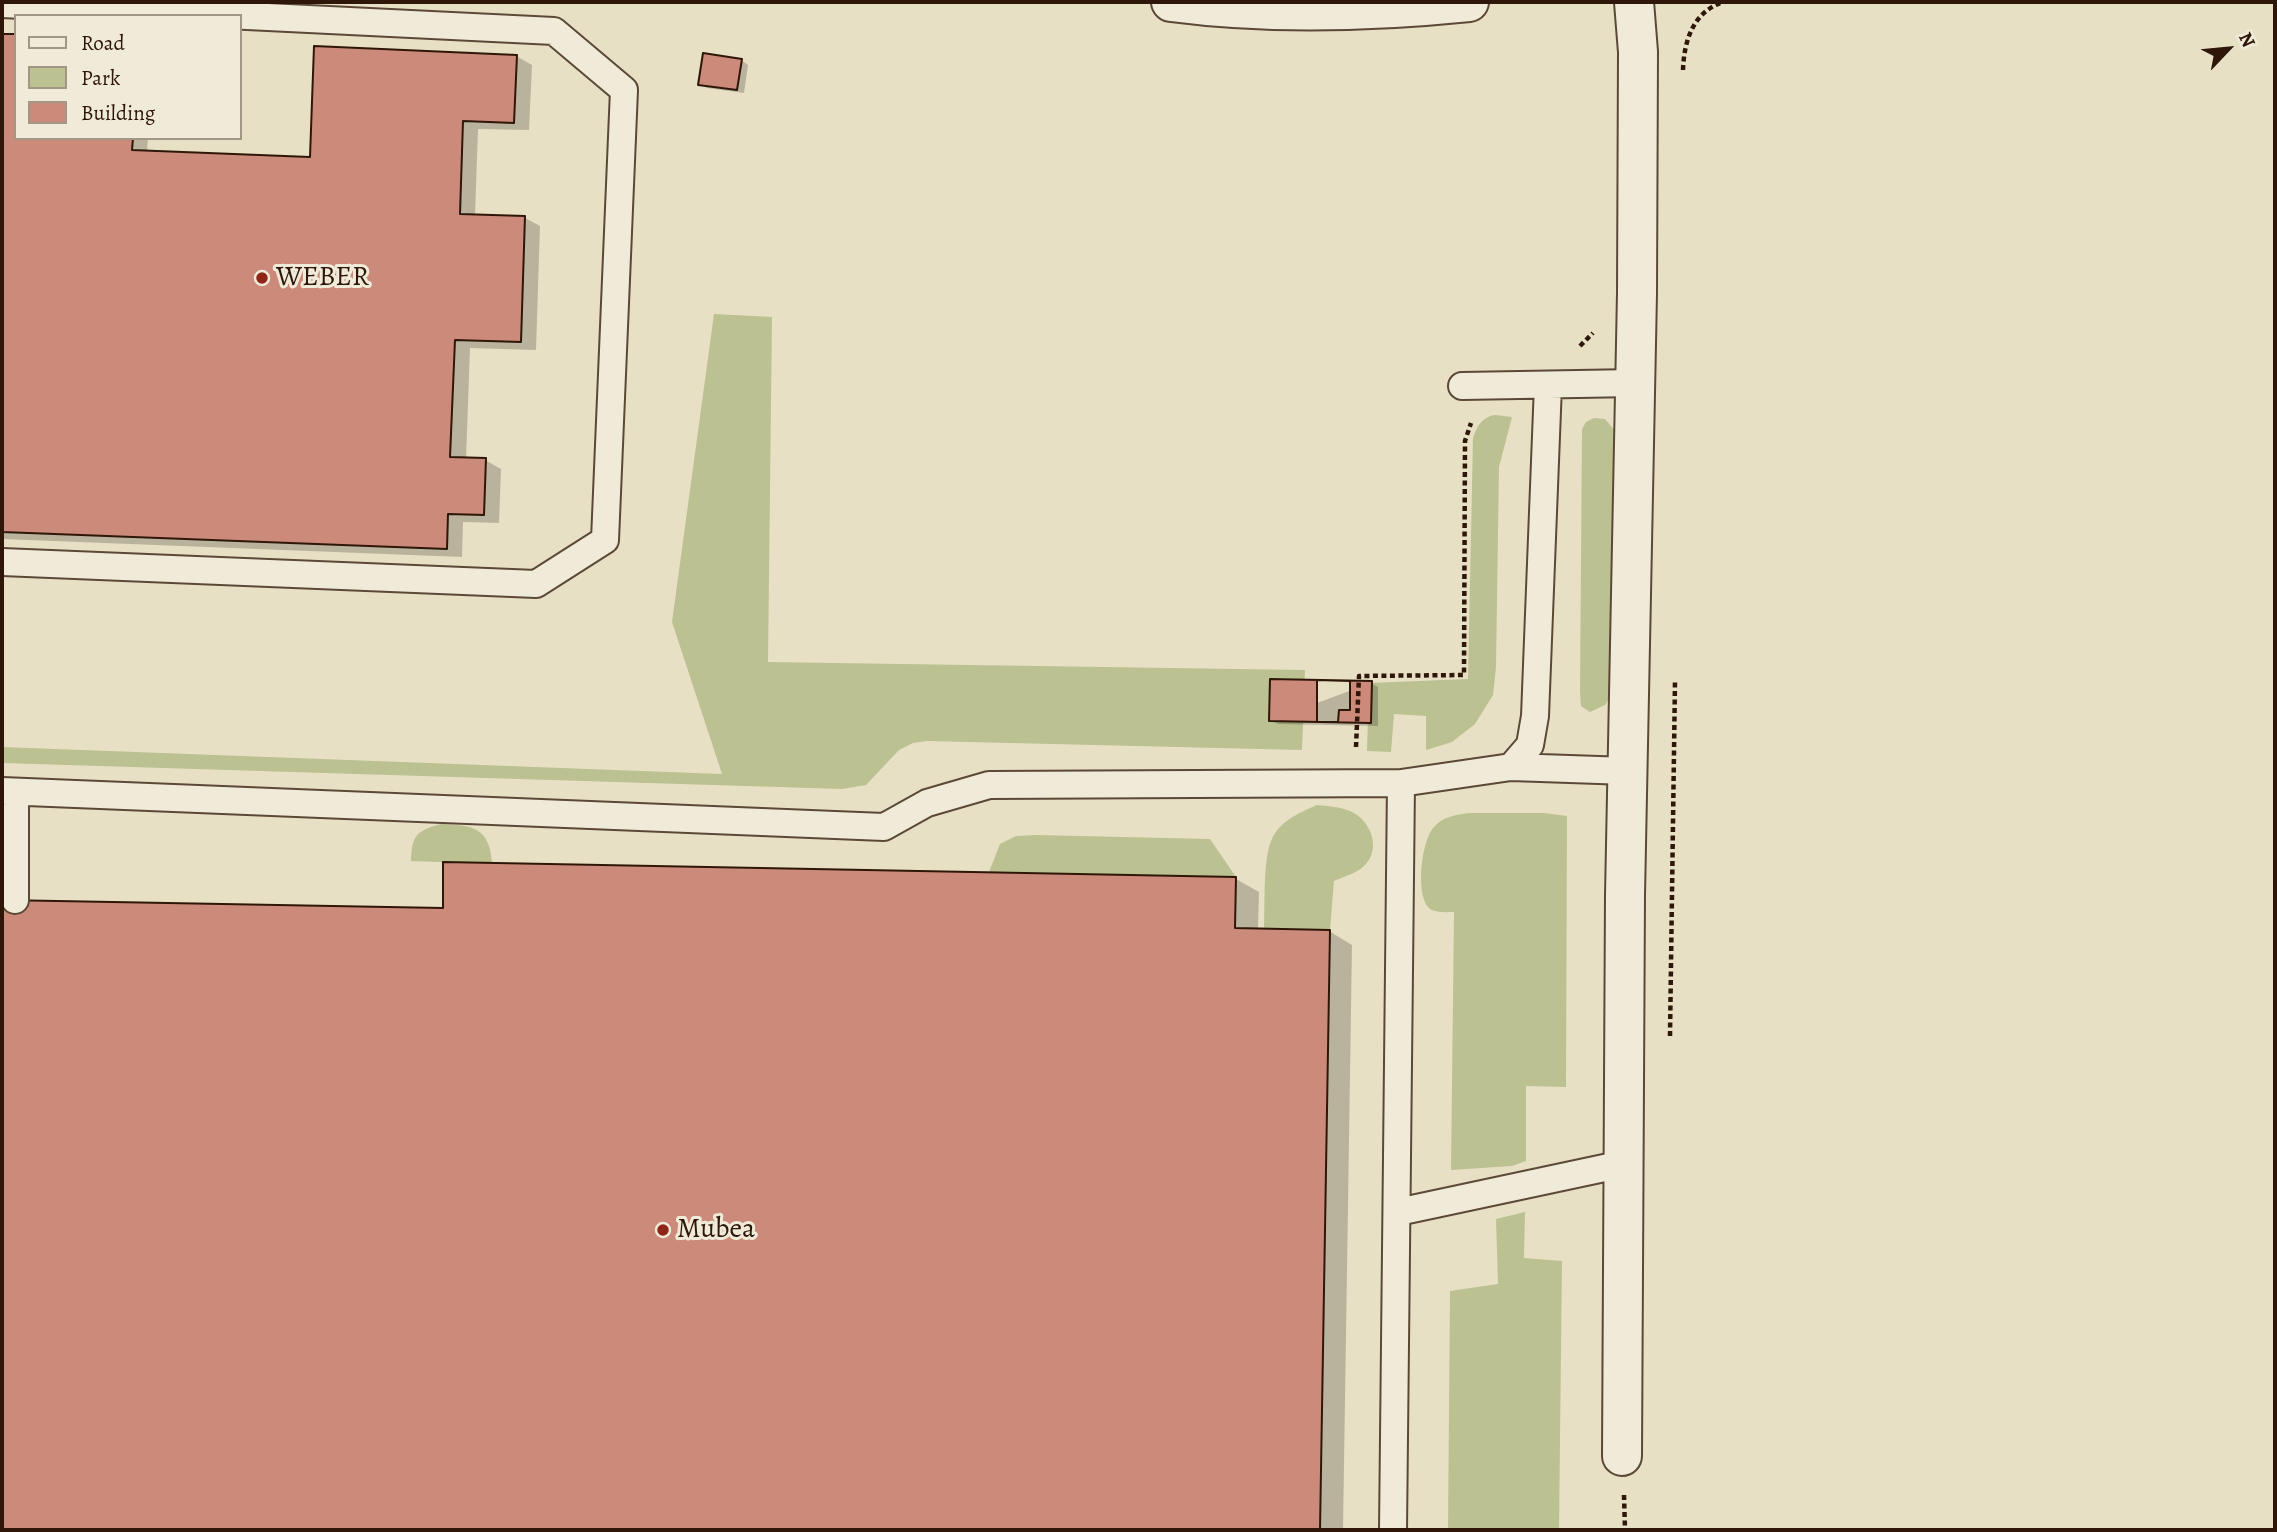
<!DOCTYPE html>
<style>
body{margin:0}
#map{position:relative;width:2277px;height:1532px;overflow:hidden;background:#e8e0c5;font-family:Alegreya,serif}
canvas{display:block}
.frame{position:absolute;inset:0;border:4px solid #2e1608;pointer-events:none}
.legend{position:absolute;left:14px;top:14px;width:228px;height:126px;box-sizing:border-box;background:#f0ebd9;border:2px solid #a29685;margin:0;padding:9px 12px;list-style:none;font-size:21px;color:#2e1608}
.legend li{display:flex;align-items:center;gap:14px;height:35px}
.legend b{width:35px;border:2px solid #a29685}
.north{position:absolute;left:2193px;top:14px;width:70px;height:70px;-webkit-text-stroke:5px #f0ebd9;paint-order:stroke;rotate:64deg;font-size:19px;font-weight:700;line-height:28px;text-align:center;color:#2e1608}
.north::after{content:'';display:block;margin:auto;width:24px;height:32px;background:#2e1608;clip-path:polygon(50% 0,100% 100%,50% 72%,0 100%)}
</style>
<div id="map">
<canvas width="2277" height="1532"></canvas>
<div class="frame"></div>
<ul class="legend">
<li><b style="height:9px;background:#f0ebd9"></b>Road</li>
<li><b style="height:19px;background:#bbc191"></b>Park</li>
<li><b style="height:19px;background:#cc8a7a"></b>Building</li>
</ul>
<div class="north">N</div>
</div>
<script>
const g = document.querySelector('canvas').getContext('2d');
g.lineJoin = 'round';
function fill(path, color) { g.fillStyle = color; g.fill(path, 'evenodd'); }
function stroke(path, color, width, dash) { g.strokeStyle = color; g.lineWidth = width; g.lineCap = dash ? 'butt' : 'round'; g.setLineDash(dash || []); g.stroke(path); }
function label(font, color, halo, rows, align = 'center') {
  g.font = font + ' Alegreya,serif'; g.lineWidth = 6; g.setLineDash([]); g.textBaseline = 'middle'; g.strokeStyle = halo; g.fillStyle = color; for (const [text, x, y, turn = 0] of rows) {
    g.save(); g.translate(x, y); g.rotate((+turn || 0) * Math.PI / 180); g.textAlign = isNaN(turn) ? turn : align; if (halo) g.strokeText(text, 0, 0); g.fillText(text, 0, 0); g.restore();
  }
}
fill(new Path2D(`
 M 714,314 L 772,317 L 768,662 L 1305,670 L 1302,750 L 927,741 L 913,743 L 899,750 L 866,785 L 842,789 L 2,763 L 2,747 L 722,774 L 672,622 Z
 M 1495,415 L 1512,417 L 1499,467 L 1496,667 L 1493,695 L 1475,724 L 1452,742 L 1426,750 L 1426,716 L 1394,714 L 1391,752 L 1367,751 L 1369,683 L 1468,679 L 1473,438 C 1477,426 1482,417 1495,415 Z
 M 1594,418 L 1605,419 L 1633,452 L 1630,666 L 1605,705 L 1590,712 L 1581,706 L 1580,692 L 1582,429 L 1586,422 Z
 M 1317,805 C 1328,806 1340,807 1350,811 C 1371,820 1382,849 1364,866 C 1357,873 1343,877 1334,881 L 1330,930 L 1264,928 C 1265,907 1263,859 1271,841 C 1279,821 1299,813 1317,805 Z
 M 1469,813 L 1544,813 L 1567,816 L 1566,1087 L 1526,1086 L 1526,1161 L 1512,1166 L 1451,1170 L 1454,912 C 1448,912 1439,913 1432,910 C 1414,901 1421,840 1434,827 C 1444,816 1455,815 1469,813 Z
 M 441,824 C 472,825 490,827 492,864 L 411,861 C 412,835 416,831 441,824 Z
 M 1036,835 L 1210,839 L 1236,877 L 989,872 L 1000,844 L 1016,836 Z
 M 1525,1212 L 1524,1258 L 1562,1261 L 1559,1530 L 1448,1530 L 1450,1291 L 1498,1284 L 1496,1219 Z`), '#bbc191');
fill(new Path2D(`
 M 2,36 L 16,36 L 16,138 L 148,138 L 147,152 L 312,159 L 516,56 L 532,65 L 529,130 L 478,129 L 475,216 L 525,218 L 540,226 L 536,350 L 470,348 L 466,459 L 485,460 L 501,469 L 499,523 L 463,522 L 462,557 L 2,539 Z
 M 741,60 L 748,65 L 744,93 L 707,88 L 700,84 Z
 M 1371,683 L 1378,687 L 1378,726 L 1278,724 L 1271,720 Z
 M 1236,879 L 1259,892 L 1258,930 L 1329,931 L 1352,945 L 1343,1530 L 2,1530 L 2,902 L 444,910 Z`), '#0003');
const building = new Path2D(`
 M 2,34 L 16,34 L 16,138 L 133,138 L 132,150 L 310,157 L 314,46 L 517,55 L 514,123 L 463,121 L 460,214 L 525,216 L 521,342 L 455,340 L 450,457 L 486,458 L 484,515 L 448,514 L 447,549 L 2,532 Z
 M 703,53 L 742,59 L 737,90 L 698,85 Z
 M 1270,679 L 1372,681 L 1371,723 L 1269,721 Z
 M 1317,680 L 1350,681 L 1350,710 L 1339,710 L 1338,722 L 1317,722 Z
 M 443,862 L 1236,877 L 1235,928 L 1330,930 L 1320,1530 L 2,1530 L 2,900 L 443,908 Z`);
fill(building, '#cc8a7a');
stroke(building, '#2e1608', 2);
const service = new Path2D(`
 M 2,4 L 554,31 L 624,90 L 605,540 L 536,584 L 2,562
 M 1462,386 L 1635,383
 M 1511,767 L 1628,771
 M 2,791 L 884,827 L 927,803 L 989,785 L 1401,783 L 1511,767 L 1530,745 L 1535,716 L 1548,385
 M 15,900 L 15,792
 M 1398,1212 L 1623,1164
 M 1393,1530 L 1401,783`);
const minor = new Path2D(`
 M 1171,2 C 1269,15 1370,12 1469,2
 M 1622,1456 L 1625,895 L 1637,293 L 1638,52 L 1634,2`);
stroke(service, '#5c4837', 30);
stroke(minor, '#5c4837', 42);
stroke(new Path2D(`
 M 1683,70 C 1684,41 1693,12 1723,2
 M 1580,346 L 1593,333
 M 1356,747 L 1359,676 L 1464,675 L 1465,441 L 1471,423
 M 1670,1036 L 1675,681
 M 1624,1495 L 1625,1530`), '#2e1608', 4.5, [5, 3.5]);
stroke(service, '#f0ebd9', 26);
stroke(minor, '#f0ebd9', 38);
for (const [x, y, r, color] of [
 [262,278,7,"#8f2418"],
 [663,1230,7,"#8f2418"]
]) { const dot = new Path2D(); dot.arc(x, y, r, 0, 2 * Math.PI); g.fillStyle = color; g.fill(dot); stroke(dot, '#f0ebd9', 2.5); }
label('28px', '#2e1608', '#f0ebd9', [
 ["WEBER",276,278],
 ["Mubea",677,1230]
], 'left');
</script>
